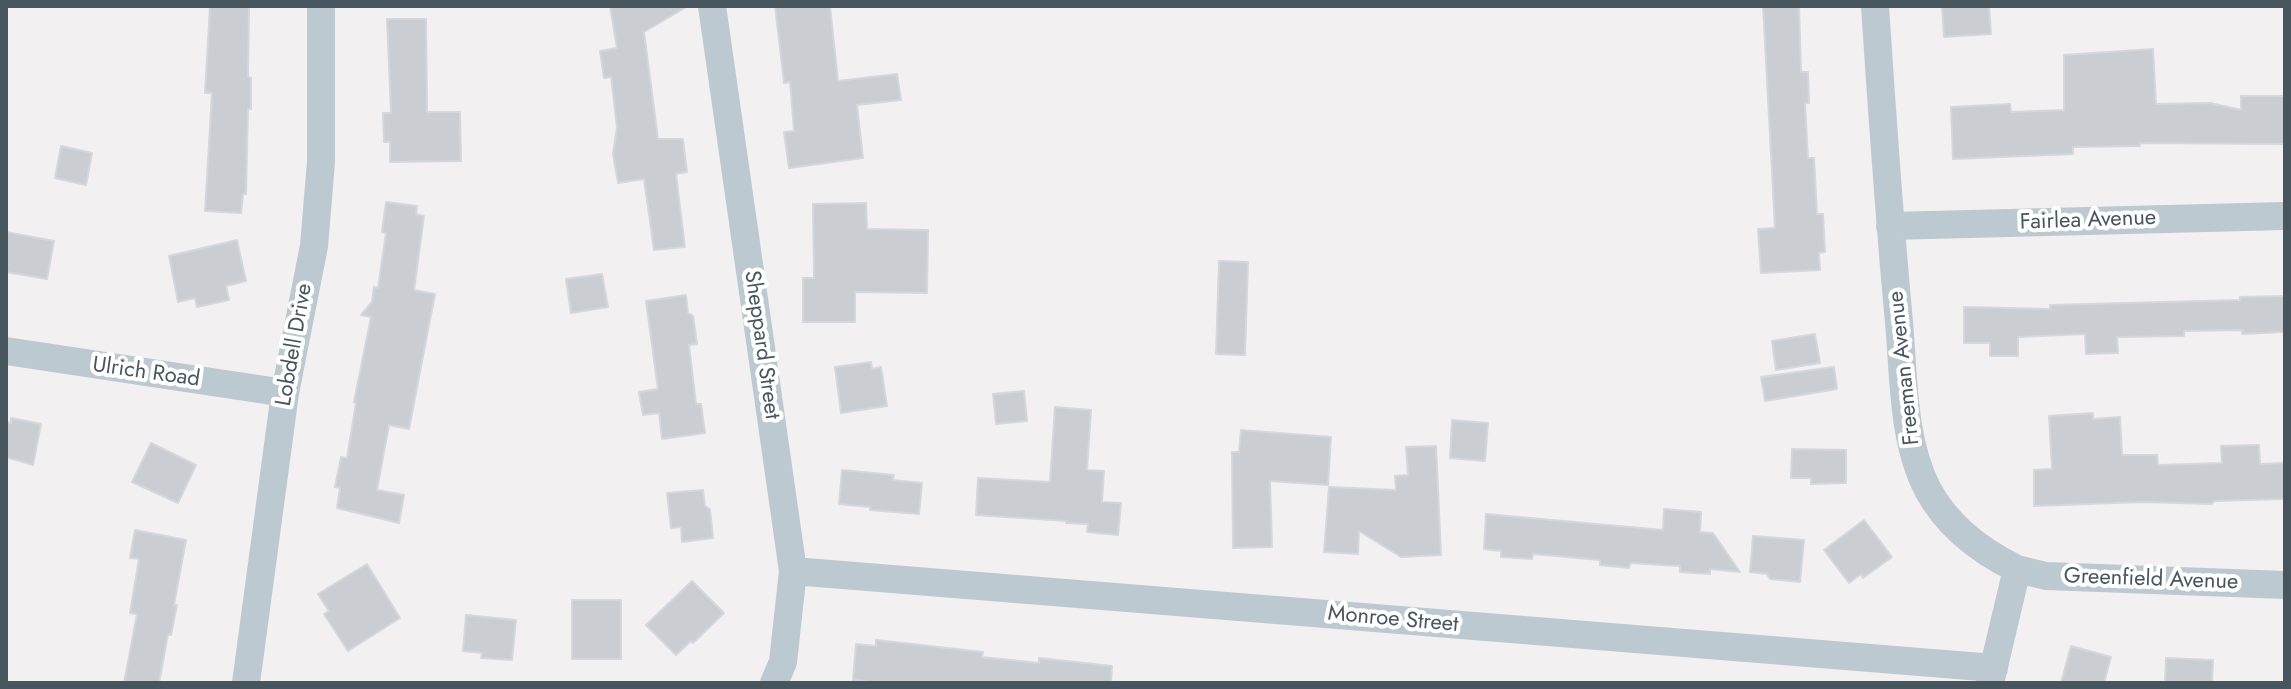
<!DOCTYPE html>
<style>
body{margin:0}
#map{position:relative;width:2291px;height:689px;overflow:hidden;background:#f3f0f1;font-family:Jost,sans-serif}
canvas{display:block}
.frame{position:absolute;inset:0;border:8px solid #47555f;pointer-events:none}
</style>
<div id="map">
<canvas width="2291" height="689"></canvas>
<div class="frame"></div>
</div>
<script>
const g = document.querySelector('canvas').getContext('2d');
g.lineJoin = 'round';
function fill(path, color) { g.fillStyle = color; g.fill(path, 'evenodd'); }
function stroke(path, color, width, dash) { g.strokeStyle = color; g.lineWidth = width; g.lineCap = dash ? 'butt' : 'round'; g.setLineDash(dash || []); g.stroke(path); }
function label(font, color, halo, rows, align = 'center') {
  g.font = font + ' Jost,sans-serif'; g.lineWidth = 8; g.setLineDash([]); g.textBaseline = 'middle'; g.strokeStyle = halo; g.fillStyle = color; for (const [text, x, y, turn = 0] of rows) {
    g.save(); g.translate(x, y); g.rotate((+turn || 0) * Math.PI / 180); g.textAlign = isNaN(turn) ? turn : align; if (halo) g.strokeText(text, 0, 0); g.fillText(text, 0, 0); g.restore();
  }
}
const building = new Path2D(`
 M 210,6 L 249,6 L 248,77 L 251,78 L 251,109 L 248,109 L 246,194 L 243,194 L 241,213 L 205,211 L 212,93 L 205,93 Z
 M 610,6 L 688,6 L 644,32 L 658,139 L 683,139 L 687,172 L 676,174 L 685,247 L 654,250 L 644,179 L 618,183 L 613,154 L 617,127 L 611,77 L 604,78 L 600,51 L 617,48 Z
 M 775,6 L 830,6 L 838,81 L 897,74 L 901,100 L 857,105 L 863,158 L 789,168 L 784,132 L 794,131 L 790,82 L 784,83 Z
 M 1763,6 L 1799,6 L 1801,72 L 1808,72 L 1809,103 L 1805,103 L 1808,158 L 1814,158 L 1817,214 L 1823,214 L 1825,252 L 1819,253 L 1820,270 L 1761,273 L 1758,229 L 1775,228 Z
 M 1942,6 L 1989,6 L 1991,34 L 1944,37 Z
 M 387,19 L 426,19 L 427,112 L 460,112 L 461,161 L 390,162 L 390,142 L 384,142 L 383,113 L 391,113 Z
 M 2153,49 L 2156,104 L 2210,103 L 2241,110 L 2241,96 L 2285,96 L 2285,144 L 2140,143 L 2140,146 L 2073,147 L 2073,154 L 1953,159 L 1951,107 L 2010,104 L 2011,112 L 2064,110 L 2064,55 Z
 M 61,146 L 92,153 L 86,185 L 55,178 Z
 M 386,202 L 417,206 L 416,214 L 424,216 L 414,290 L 435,294 L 409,429 L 389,425 L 377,490 L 404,495 L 399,523 L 337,508 L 340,488 L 335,487 L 341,457 L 347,458 L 356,403 L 354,402 L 371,317 L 361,315 L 372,302 L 374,287 L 378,288 L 386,233 L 382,232 Z
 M 866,203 L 867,229 L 928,230 L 927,293 L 855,292 L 855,322 L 803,322 L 803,278 L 814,278 L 813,204 Z
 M 6,232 L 54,241 L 47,279 L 6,272 Z
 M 237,240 L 246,281 L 226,286 L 229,300 L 197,307 L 195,298 L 178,302 L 169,256 Z
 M 1219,261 L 1248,262 L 1245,355 L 1216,354 Z
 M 602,274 L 608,307 L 571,313 L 566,279 Z
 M 686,295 L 688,313 L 693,316 L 697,344 L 689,345 L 696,404 L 701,404 L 705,433 L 662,439 L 659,413 L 643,415 L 639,392 L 658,389 L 646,301 Z
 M 2285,296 L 2285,332 L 2242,334 L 2242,330 L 2184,331 L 2184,336 L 2117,337 L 2118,353 L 2086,354 L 2085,334 L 2018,337 L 2018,356 L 1990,356 L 1990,343 L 1964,343 L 1964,307 L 2050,309 L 2050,305 L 2240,300 L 2240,297 Z
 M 1815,334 L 1820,363 L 1776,370 L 1772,341 Z
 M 871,362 L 872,369 L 881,367 L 887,406 L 841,413 L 835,367 Z
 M 1834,367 L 1837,389 L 1765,401 L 1761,377 Z
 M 1024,391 L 1027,421 L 996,424 L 993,394 Z
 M 1055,407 L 1091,410 L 1087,470 L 1104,471 L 1102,502 L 1121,503 L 1118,535 L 1087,532 L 1088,524 L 1066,523 L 1067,521 L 976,515 L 978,478 L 1050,482 Z
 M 2093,413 L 2093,419 L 2120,417 L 2122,455 L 2157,455 L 2158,465 L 2222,463 L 2221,446 L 2259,445 L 2260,464 L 2285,463 L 2285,499 L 2214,501 L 2212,504 L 2143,502 L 2034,506 L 2034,470 L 2052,469 L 2049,416 Z
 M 11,418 L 41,424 L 33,465 L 6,457 L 6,422 L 11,423 Z
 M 1452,420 L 1488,423 L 1485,461 L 1450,458 Z
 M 1241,430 L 1331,437 L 1328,485 L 1270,481 L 1272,547 L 1233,548 L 1232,452 L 1239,452 Z
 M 151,443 L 196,465 L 178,503 L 132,482 Z
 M 1436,446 L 1441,555 L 1401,557 L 1359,531 L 1358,554 L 1324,552 L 1329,487 L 1396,490 L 1395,476 L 1408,475 L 1406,447 Z
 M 1792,449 L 1846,450 L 1846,483 L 1811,484 L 1811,478 L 1791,478 Z
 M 842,470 L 894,475 L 893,480 L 922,483 L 919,514 L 870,510 L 870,507 L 839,504 Z
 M 703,490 L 705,506 L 710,509 L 713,538 L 682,542 L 681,527 L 671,528 L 667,493 Z
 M 1664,509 L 1701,512 L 1700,532 L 1713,533 L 1740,572 L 1710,569 L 1710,574 L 1680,572 L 1680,566 L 1630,563 L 1629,568 L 1600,565 L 1600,560 L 1533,554 L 1532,559 L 1501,557 L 1501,551 L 1484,549 L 1486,514 L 1663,530 Z
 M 1864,520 L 1892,557 L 1863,578 L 1861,574 L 1849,583 L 1824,550 Z
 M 135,530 L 186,540 L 174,605 L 177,605 L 171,635 L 168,634 L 159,683 L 124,683 L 137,614 L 130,613 L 139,559 L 130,558 Z
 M 1753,536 L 1804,540 L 1800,582 L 1770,579 L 1767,574 L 1750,572 Z
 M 367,564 L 400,618 L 348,651 L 324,614 L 329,611 L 318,594 Z
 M 692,581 L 724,613 L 693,643 L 691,641 L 676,655 L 646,625 Z
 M 572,600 L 621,600 L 621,659 L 572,659 Z
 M 466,615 L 516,620 L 512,660 L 481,658 L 482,653 L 463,651 Z
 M 876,640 L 983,652 L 982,657 L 1039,663 L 1039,658 L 1112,666 L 1111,683 L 883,683 L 853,680 L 856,644 L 876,646 Z
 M 2071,646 L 2111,657 L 2104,683 L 2061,683 Z
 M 2166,658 L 2213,660 L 2212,683 L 2165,683 Z`);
fill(building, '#caced3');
stroke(building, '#d4d7dc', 2);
stroke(new Path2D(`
 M 712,6 L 793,571 L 783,662 L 774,683
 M 1875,6 C 1882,112 1889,217 1899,322 C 1904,377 1902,440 1928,490 C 1948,527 1980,551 2017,569 L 1990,683
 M 1890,226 L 2285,216
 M 6,351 L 285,393
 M 2017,569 L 2046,576 L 2285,585
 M 793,571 L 1994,668
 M 246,683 L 285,393 L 314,246 L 321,162 L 321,6`), '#bdc9d0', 28);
label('22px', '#47555f', '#fff', [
 ["Fairlea Avenue",2088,221,-2],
 ["Lobdell Drive",295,345,-80],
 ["Sheppard Street",761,345,82],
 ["Freeman Avenue",1905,368,-96],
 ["Ulrich Road",146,373,8],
 ["Greenfield Avenue",2151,580,2],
 ["Monroe Street",1393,620,5]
]);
</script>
